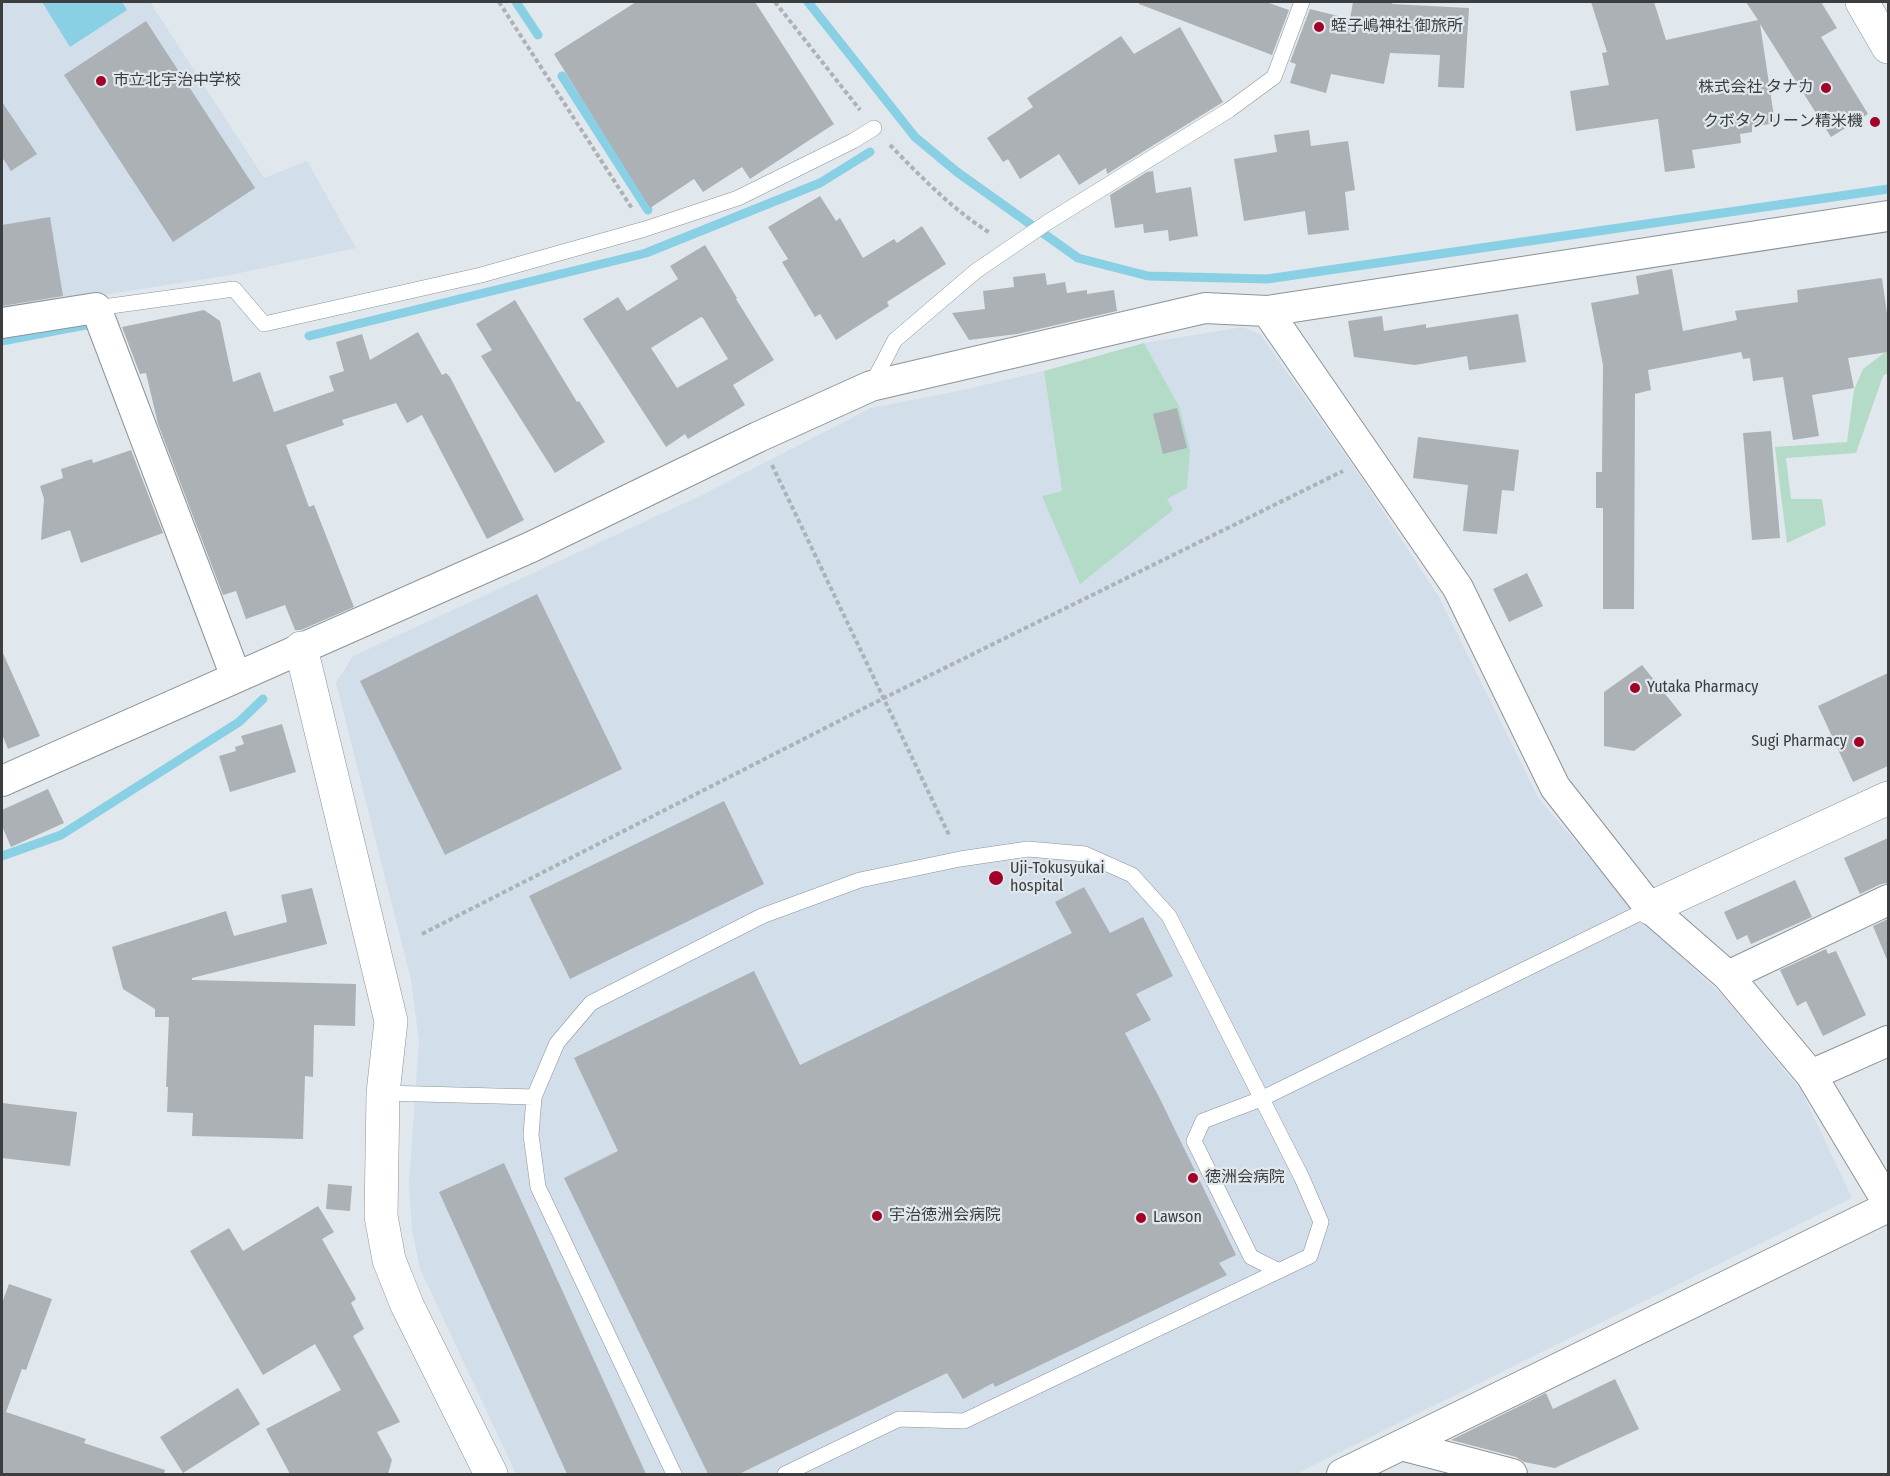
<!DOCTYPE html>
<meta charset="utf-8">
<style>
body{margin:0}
#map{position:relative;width:1890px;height:1476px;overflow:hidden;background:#e1e8ed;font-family:"Fira Sans Condensed",sans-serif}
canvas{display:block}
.frame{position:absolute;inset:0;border:3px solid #3b3d3f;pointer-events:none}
</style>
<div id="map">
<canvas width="1890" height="1476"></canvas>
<div class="frame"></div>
</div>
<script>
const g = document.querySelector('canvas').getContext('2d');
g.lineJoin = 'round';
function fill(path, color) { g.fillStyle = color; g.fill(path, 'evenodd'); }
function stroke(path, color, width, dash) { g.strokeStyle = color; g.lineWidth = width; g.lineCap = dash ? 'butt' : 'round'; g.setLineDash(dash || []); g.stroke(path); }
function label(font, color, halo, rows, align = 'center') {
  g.font = font + ' "Fira Sans Condensed","Noto Sans JP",sans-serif'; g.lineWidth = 4.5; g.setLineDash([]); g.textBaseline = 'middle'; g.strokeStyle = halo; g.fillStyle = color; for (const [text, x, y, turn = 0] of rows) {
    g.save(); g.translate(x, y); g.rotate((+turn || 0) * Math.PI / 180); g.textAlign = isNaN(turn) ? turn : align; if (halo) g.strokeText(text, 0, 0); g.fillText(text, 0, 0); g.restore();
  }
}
fill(new Path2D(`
 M 2,2 L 150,2 L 264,178 L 307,161 L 356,248 L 230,275 L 2,311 Z
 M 1243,327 L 1260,334 L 1358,473 L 1439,597 L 1539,799 L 1647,925 L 1723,996 L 1802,1092 L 1852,1198 L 1296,1474 L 516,1474 L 420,1269 L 412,1230 L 409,1184 L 419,1041 L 411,980 L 336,683 L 353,656 L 700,496 L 871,408 L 958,391 L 1044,371 L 1062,491 L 1042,496 L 1173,510 L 1166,499 L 1179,406 L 1144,343 Z`), '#d2dee9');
fill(new Path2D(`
 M 1144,343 L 1179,406 L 1190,450 L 1187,488 L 1167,499 L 1173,510 L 1080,584 L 1042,496 L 1062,491 L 1044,371 Z
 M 1888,350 L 1888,373 L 1883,376 L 1856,453 L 1786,458 L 1791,499 L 1822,499 L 1826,525 L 1787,543 L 1775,447 L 1847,442 L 1854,390 L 1863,369 Z`), '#b4dac8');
fill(new Path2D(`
 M 42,2 L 122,2 L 127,10 L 70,47 Z`), '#89d0e5');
stroke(new Path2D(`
 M 516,2 L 538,35
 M 808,2 L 915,137 L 957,172 L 1078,258 L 1148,276 L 1267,279 L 1888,189
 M 562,76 L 648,210
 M 309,336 L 646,253 L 820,183 L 870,152
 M 2,341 L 96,323
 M 2,856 L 61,835 L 239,722 L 263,699`), '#89d0e5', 9);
fill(new Path2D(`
 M 636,2 L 755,2 L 834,124 L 750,179 L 742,167 L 703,192 L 694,179 L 650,208 L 554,54 Z
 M 1139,2 L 1266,2 L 1289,10 L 1272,55 L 1139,4 Z
 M 1353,2 L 1393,2 L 1392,4 L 1469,8 L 1464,88 L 1438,87 L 1440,55 L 1390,53 L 1384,84 L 1331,74 L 1326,93 L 1290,83 L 1296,64 L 1290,62 L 1310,9 L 1350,19 Z
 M 1591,2 L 1654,2 L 1666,40 L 1758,20 L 1746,2 L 1821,2 L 1837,28 L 1821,37 L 1868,114 L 1831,137 L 1760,24 L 1775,123 L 1752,127 L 1752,132 L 1740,134 L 1741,143 L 1692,150 L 1695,168 L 1665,172 L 1658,119 L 1576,131 L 1570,91 L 1609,85 L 1602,53 L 1607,52 Z
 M 146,21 L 255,188 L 173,242 L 64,75 Z
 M 1180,27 L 1223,102 L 1107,174 L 1106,168 L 1079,185 L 1059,154 L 1020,179 L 1008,159 L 1003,162 L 987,138 L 1033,107 L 1027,98 L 1121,36 L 1134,54 Z
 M 2,102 L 37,154 L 11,171 L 2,157 Z
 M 1309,130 L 1311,146 L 1348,141 L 1355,190 L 1345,192 L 1349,230 L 1308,235 L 1305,211 L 1244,221 L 1234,159 L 1277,152 L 1274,135 Z
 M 1153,171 L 1156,193 L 1191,187 L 1198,236 L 1169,241 L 1168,230 L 1144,233 L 1143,224 L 1115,228 L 1110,195 L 1147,172 Z
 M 820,196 L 836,221 L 840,218 L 863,258 L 894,239 L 897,243 L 922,226 L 946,264 L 887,302 L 889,306 L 836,340 L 820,314 L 815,317 L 782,262 L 788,259 L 768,227 Z
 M 50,217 L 63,296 L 2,306 L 2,225 Z
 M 705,245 L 737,298 L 736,299 L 774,360 L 733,385 L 745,405 L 688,439 L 685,434 L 666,447 L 583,319 L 618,297 L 627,311 L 678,279 L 670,266 ZM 701,317 L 703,318 L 728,359 L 677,388 L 651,348 Z
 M 1672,269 L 1683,331 L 1737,320 L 1735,311 L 1798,302 L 1797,290 L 1882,278 L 1888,321 L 1888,352 L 1848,358 L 1854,388 L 1812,395 L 1819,436 L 1793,440 L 1783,377 L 1753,381 L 1750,358 L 1743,359 L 1741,352 L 1648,370 L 1651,390 L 1635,394 L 1634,609 L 1603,609 L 1603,508 L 1596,508 L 1596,472 L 1602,472 L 1603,365 L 1591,303 L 1639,294 L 1636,276 Z
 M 1045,273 L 1047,285 L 1065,282 L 1067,293 L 1087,290 L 1087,294 L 1114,290 L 1117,311 L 1017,334 L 969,340 L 952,313 L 985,309 L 983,291 L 1014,287 L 1013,277 Z
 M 515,300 L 577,402 L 579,401 L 605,442 L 555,473 L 481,356 L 492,350 L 476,324 Z
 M 204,310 L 220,321 L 233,382 L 260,372 L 274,412 L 334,391 L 329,376 L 344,371 L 336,342 L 362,334 L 370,360 L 418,332 L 442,375 L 446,373 L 450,377 L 524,520 L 487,539 L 422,415 L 407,423 L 396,403 L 342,420 L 344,425 L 286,445 L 309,507 L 314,505 L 354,607 L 301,630 L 295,630 L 285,605 L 246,619 L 236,591 L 223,595 L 158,424 L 146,373 L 140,374 L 122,327 Z
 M 1518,314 L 1526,362 L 1469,370 L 1467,356 L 1415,365 L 1354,357 L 1348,321 L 1382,316 L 1384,331 L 1426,324 L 1426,328 Z
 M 1177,408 L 1187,448 L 1163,454 L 1153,414 Z
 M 1771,431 L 1780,538 L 1752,540 L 1743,433 Z
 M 1418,437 L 1519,450 L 1514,491 L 1502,490 L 1497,534 L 1463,531 L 1468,485 L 1413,478 Z
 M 131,450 L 163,533 L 81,563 L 70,530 L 41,540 L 44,499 L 40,486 L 63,478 L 61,469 L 92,459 L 93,463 Z
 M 1527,573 L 1543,606 L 1509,622 L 1493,589 Z
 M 537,594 L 622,769 L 445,855 L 360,681 Z
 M 2,651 L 40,736 L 8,749 L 2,734 Z
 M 1642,665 L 1682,715 L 1634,751 L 1604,746 L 1604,692 Z
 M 1888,673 L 1888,766 L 1853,782 L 1818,706 Z
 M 282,724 L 296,772 L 230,792 L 219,756 L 236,751 L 235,747 L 244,744 L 241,736 Z
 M 48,789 L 64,823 L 11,847 L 2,826 L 2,810 Z
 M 724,801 L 764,884 L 570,979 L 529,896 Z
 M 1888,838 L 1888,883 L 1881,884 L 1860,894 L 1844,858 Z
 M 1795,880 L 1812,917 L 1751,944 L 1747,935 L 1737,940 L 1724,912 Z
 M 1084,887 L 1110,933 L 1143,917 L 1173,976 L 1136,994 L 1151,1020 L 1125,1033 L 1159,1097 L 1236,1255 L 1219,1263 L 1227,1275 L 995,1387 L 993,1383 L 963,1399 L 947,1373 L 739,1474 L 708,1474 L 564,1178 L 618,1151 L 574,1058 L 754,971 L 800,1065 L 1072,933 L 1055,902 Z
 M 312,888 L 327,944 L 192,978 L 192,980 L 356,984 L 355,1026 L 314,1025 L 313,1077 L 305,1076 L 303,1139 L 192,1136 L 193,1113 L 167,1112 L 168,1087 L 166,1087 L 169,1017 L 155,1017 L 155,1009 L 123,989 L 112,947 L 226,911 L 234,936 L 287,922 L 281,895 Z
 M 1888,919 L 1888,962 L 1873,926 Z
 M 1826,949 L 1828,954 L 1836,951 L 1866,1015 L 1823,1036 L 1806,1001 L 1797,1006 L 1780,970 Z
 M 2,1103 L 77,1112 L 70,1166 L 2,1158 Z
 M 504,1163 L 646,1474 L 567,1474 L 439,1192 Z
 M 328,1184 L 352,1186 L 350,1211 L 326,1209 Z
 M 318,1206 L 334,1232 L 322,1239 L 356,1299 L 351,1303 L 364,1329 L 353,1336 L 400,1422 L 377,1432 L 392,1460 L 388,1474 L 290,1474 L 266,1429 L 341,1390 L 315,1344 L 263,1375 L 190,1251 L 229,1228 L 243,1251 Z
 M 9,1284 L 52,1299 L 26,1370 L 22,1369 L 6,1412 L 86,1439 L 84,1443 L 165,1470 L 164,1474 L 2,1474 L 2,1303 Z
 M 1615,1379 L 1639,1429 L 1555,1468 L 1524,1462 L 1516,1457 L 1451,1440 L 1546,1393 L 1553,1409 Z
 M 238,1388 L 260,1424 L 183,1473 L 160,1437 Z`), '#abb1b5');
const service = new Path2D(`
 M 96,308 L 234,289 L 264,324 L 481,275 L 645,229 L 738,198 L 853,141 L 874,128
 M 871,386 L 895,340 L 976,271 L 1048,222 L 1229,110 L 1274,77 L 1302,2
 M 383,1093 L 534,1097
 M 1279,1271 L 1251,1257 L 1194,1141 L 1203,1121 L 1261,1099 L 1650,908
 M 674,1474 L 538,1187 L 531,1135 L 534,1097 L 557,1043 L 591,1003 L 762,916 L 860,880 L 960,859 L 1028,849 L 1085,854 L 1132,875 L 1169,916 L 1302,1178 L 1321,1222 L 1310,1256 L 964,1421 L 899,1419 L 785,1474`);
const minor = new Path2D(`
 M 1267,311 L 1458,588 L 1555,787 L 1650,908 L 1728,976 L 1811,1075 L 1888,1203
 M 2,323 L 96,308 L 236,677
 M 2,781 L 531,547 L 758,437 L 871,386 L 1205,308 L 1267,311 L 1888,216
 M 1728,976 L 1888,900
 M 1811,1075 L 1888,1041
 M 1401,1445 L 1512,1474
 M 1342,1474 L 1888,1207`);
const tertiary = new Path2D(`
 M 301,648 L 391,1021 L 383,1093 L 381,1216 L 389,1260 L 407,1305 L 491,1474
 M 1650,908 L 1888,798`);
const primary = new Path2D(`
 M 1862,2 L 1888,47`);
stroke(service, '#8d9398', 16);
stroke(minor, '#8d9398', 32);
stroke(tertiary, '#8d9398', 34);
stroke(primary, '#8d9398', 34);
stroke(new Path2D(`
 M 499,2 L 633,210
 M 775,2 L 860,110
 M 890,145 C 921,177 952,209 990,233
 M 772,465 L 950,837
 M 422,934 L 884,698 L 1343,471`), '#acb2b6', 4, [4.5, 3]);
stroke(service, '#fff', 15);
stroke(minor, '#fff', 30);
stroke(tertiary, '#fff', 33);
stroke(primary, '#fff', 33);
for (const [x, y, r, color] of [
 [1319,27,6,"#a20228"],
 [101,81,6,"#a20228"],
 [1826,88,6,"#a20228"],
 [1875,122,6,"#a20228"],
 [1635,688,6,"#a20228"],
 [1859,742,6,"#a20228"],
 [996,878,8,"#a20228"],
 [1193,1178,6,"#a20228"],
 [877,1216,6,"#a20228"],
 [1141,1218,6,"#a20228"]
]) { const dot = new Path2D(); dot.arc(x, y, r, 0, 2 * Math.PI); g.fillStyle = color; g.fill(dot); stroke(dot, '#e1e8ed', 2); }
label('16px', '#3b3d3f', '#e1e8ed', [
 ["蛭子嶋神社 御旅所",1331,27],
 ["市立北宇治中学校",113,81],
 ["株式会社 タナカ",1814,88,"right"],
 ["クボタクリーン精米機",1863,122,"right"],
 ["Yutaka Pharmacy",1647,688],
 ["Sugi Pharmacy",1847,742,"right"],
 ["Uji-Tokusyukai",1010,869],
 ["hospital",1010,887],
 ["徳洲会病院",1205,1178],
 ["宇治徳洲会病院",889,1216],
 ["Lawson",1153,1218]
], 'left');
</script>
